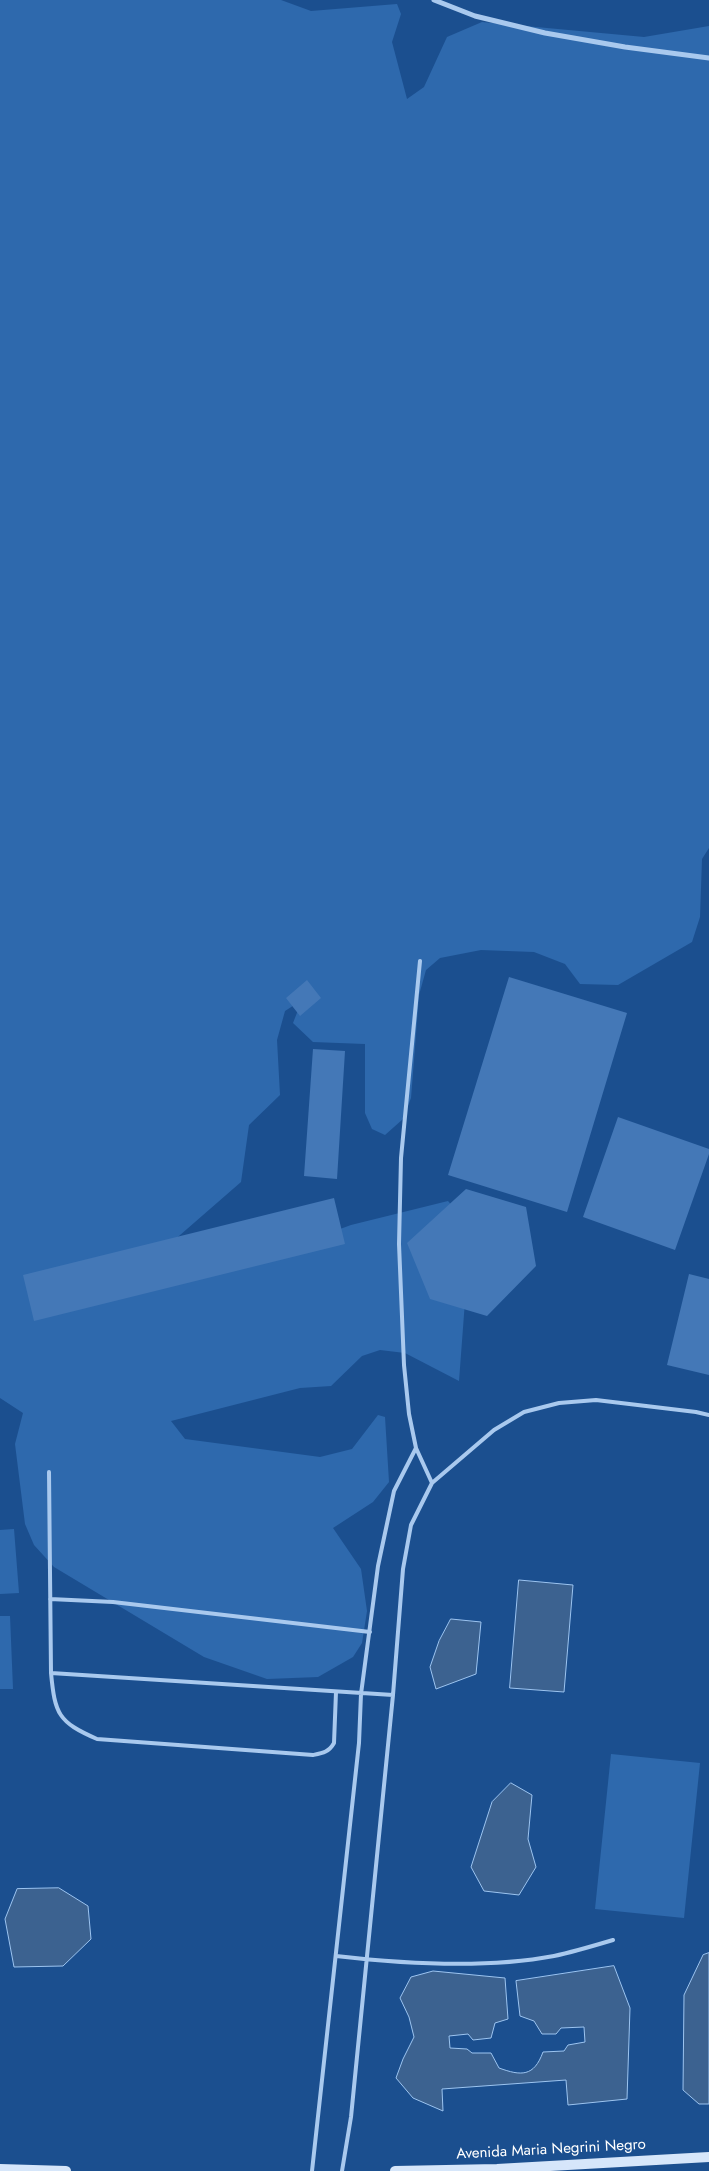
<!DOCTYPE html>
<style>
body{margin:0}
canvas{display:block;background:#1b4f8f}
</style>
<canvas width="709" height="2171"></canvas>
<script>
const g = document.querySelector('canvas').getContext('2d');
g.lineJoin = 'round';
function fill(path, color) { g.fillStyle = color; g.fill(path, 'evenodd'); }
function stroke(path, color, width, dash) { g.strokeStyle = color; g.lineWidth = width; g.lineCap = dash ? 'butt' : 'round'; g.setLineDash(dash || []); g.stroke(path); }
function label(font, color, halo, rows, align = 'center') {
  g.font = font + ' Jost,sans-serif'; g.lineWidth = 4.5; g.setLineDash([]); g.textBaseline = 'middle'; g.strokeStyle = halo; g.fillStyle = color; for (const [text, x, y, turn = 0] of rows) {
    g.save(); g.translate(x, y); g.rotate((+turn || 0) * Math.PI / 180); g.textAlign = isNaN(turn) ? turn : align; if (halo) g.strokeText(text, 0, 0); g.fillText(text, 0, 0); g.restore();
  }
}
fill(new Path2D(`
 M 0,0 L 281,0 L 311,11 L 397,4 L 401,14 L 392,42 L 407,99 L 424,87 L 447,37 L 482,22 L 644,37 L 709,26 L 709,848 L 702,859 L 700,917 L 692,942 L 618,985 L 580,984 L 565,964 L 534,952 L 481,950 L 440,958 L 426,970 L 419,995 L 411,1098 L 403,1119 L 385,1135 L 372,1129 L 365,1113 L 365,1044 L 313,1042 L 293,1023 L 302,1000 L 285,1011 L 277,1040 L 280,1095 L 249,1125 L 241,1182 L 164,1249 L 212,1276 L 351,1225 L 448,1201 L 454,1208 L 465,1301 L 459,1381 L 405,1353 L 380,1350 L 362,1356 L 331,1386 L 300,1388 L 171,1421 L 185,1439 L 320,1457 L 352,1449 L 378,1415 L 385,1417 L 389,1482 L 373,1502 L 333,1528 L 361,1569 L 367,1611 L 362,1643 L 353,1657 L 318,1677 L 267,1679 L 204,1657 L 54,1567 L 34,1545 L 25,1524 L 15,1444 L 23,1413 L 0,1398 Z
 M 14,1529 L 19,1593 L 0,1594 L 0,1530 Z
 M 0,1616 L 10,1616 L 13,1689 L 0,1689 Z
 M 611,1754 L 700,1763 L 684,1918 L 595,1909 Z`), '#2e69ad');
const water = new Path2D(`
 M 519,1580 L 573,1585 L 564,1692 L 510,1688 Z
 M 451,1619 L 481,1622 L 476,1674 L 436,1689 L 430,1667 L 439,1641 Z
 M 511,1783 L 532,1795 L 528,1839 L 536,1867 L 519,1895 L 484,1891 L 471,1867 L 492,1802 Z
 M 59,1888 L 88,1906 L 91,1939 L 63,1966 L 14,1967 L 5,1919 L 17,1889 Z
 M 709,1953 L 709,2104 L 699,2104 L 683,2090 L 684,1995 L 703,1955 Z
 M 614,1966 L 630,2008 L 627,2099 L 568,2105 L 566,2080 L 442,2089 L 443,2111 L 413,2098 L 396,2078 L 403,2059 L 414,2037 L 409,2017 L 400,1998 L 411,1977 L 433,1971 L 505,1978 L 508,2019 L 495,2023 L 491,2038 L 473,2040 L 468,2034 L 449,2036 L 450,2048 L 467,2049 L 472,2053 L 491,2053 L 499,2068 C 521,2076 534,2077 543,2052 L 564,2051 L 568,2045 L 585,2042 L 584,2027 L 561,2028 L 556,2034 L 542,2034 L 534,2021 L 520,2016 L 516,1981 Z`);
fill(water, '#3c6290');
stroke(water, '#9cc4f0', 1);
fill(new Path2D(`
 M 509,977 L 627,1013 L 567,1212 L 448,1175 Z
 M 307,980 L 321,998 L 300,1016 L 286,998 Z
 M 313,1049 L 345,1051 L 337,1179 L 304,1176 Z
 M 618,1117 L 709,1149 L 709,1154 L 675,1250 L 583,1217 Z
 M 466,1189 L 526,1207 L 536,1266 L 487,1316 L 430,1299 L 407,1243 Z
 M 334,1198 L 345,1244 L 34,1321 L 23,1275 Z
 M 689,1274 L 709,1279 L 709,1375 L 667,1365 Z`), '#4478b7');
stroke(new Path2D(`
 M 420,961 L 401,1158 L 399,1244 L 404,1365 L 409,1414 L 416,1448 L 432,1483
 M 49,1472 L 51,1673 C 55,1714 58,1722 97,1739 L 313,1755 C 323,1753 329,1752 334,1743 L 336,1692
 M 50,1599 L 113,1602 L 370,1632
 M 51,1673 L 393,1695
 M 336,1956 C 405,1964 485,1969 554,1956 C 573,1952 593,1946 613,1940
 M 312,2171 L 359,1743 L 361,1694 L 378,1566 L 394,1491 L 416,1448
 M 342,2171 L 351,2117 L 393,1695 L 403,1569 L 411,1525 L 432,1483 L 494,1430 L 524,1412 L 559,1403 L 596,1400 L 696,1412 L 709,1415`), '#a9c9ee', 4);
stroke(new Path2D(`
 M 434,0 L 475,16 L 545,33 L 625,47 L 709,58`), '#a9c9ee', 5);
stroke(new Path2D(`
 M 0,2169 L 66,2171
 M 395,2171 L 497,2169 L 709,2157`), '#d6e6fa', 10);
label('15px', '#fff', '#1b4f8f', [
 ["Avenida Maria Negrini Negro",551,2150,-3]
]);
</script>
